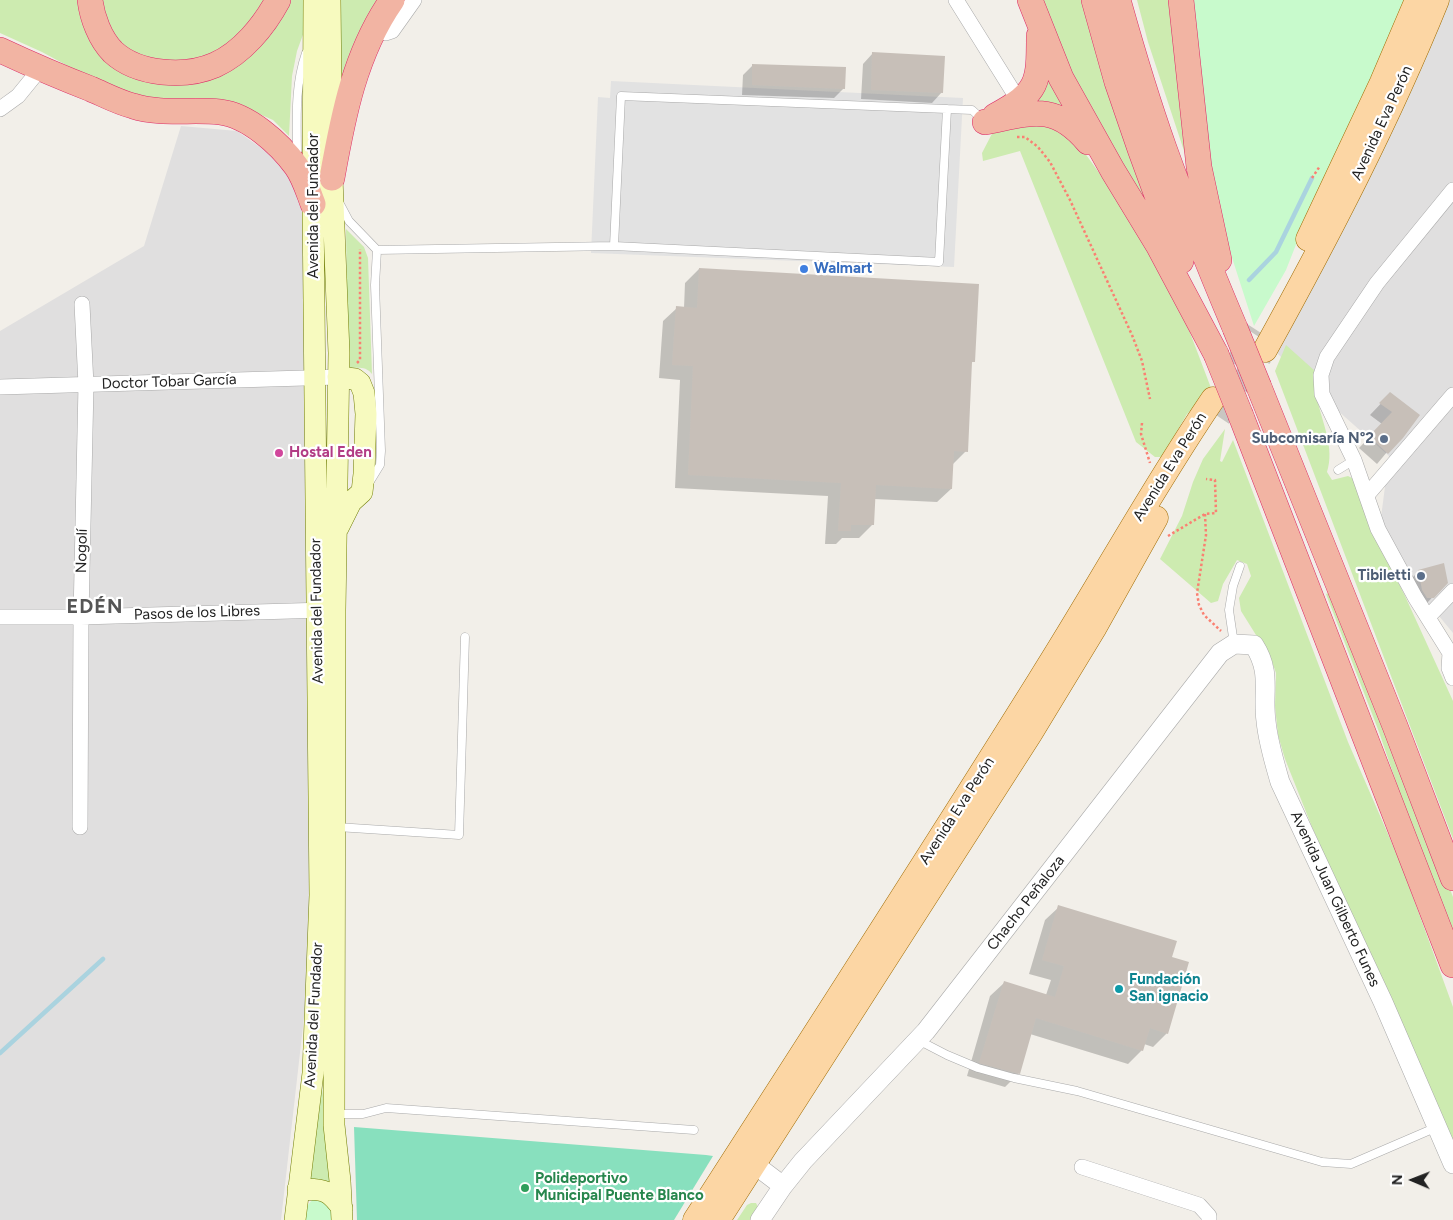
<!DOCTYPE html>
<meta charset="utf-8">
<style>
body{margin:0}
#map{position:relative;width:1453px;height:1220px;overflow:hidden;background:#f2efe9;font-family:Figtree,sans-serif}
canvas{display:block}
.north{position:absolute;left:1388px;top:1155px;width:50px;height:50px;-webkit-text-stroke:4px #fff;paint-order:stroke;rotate:271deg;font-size:14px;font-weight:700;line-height:20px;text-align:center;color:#222}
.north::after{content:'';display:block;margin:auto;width:18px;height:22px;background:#222;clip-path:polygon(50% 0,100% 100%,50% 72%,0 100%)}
</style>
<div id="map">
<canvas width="1453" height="1220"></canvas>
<div class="north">N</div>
</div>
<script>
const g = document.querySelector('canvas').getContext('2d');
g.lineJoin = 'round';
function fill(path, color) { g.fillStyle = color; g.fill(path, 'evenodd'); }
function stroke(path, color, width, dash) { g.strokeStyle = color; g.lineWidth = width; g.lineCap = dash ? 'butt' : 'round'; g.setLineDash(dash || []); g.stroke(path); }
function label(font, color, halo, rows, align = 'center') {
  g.font = font + ' Figtree,sans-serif'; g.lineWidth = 4.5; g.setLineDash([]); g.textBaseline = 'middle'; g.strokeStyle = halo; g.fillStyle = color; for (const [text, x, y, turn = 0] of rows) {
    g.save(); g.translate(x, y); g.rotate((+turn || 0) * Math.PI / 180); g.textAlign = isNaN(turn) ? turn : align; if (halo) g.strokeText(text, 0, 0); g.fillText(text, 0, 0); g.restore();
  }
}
fill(new Path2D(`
 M 1447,0 L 1453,0 L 1453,633 L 1420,593 L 1380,525 L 1389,456 L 1310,386 L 1276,352 Z
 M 181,126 L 237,131 L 297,173 L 307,208 L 311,956 L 281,1220 L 0,1220 L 0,331 L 144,246 Z`), '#e0dfdf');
fill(new Path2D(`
 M 0,0 L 79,0 L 89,32 L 180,83 L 285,0 L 307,0 L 308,21 L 297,51 L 292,76 L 289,136 L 273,120 L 250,110 L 147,101 L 92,79 L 42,52 L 0,33 Z
 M 97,0 L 272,0 L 255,26 L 199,66 L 145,61 L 114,39 Z
 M 341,0 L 381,0 L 341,99 Z
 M 1037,0 L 1084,0 L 1172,256 L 1094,128 Z
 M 1137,0 L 1176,0 L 1187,160 L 1148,42 Z
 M 1045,74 L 1065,111 L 1033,105 Z
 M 1034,117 L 1071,134 L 1121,203 L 1171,291 L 1189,330 L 1211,388 L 1198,404 L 1187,414 L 1162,457 L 1155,457 L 1136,442 L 1020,151 L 983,161 L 982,153 L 997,124 Z
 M 346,229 L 364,247 L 368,258 L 372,374 C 366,366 358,368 348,368 Z
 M 1286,345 L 1315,371 C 1315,380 1315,389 1317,398 C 1322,423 1335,447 1327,472 L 1332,480 L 1348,476 L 1356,480 L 1378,540 L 1405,596 L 1453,701 L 1453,839 L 1275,371 Z
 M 1225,429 L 1220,461 L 1222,462 L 1233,440 L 1348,742 L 1401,864 L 1453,1007 L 1453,1151 L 1386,994 L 1312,827 L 1285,759 L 1278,735 L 1275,706 L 1276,673 L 1271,659 L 1241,611 L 1239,598 L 1251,576 L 1247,564 L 1237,560 L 1223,584 L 1218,601 L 1211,603 L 1160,559 L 1182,516 L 1193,482 L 1203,459 Z
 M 1334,590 L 1453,897 L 1453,941 L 1425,867 L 1379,732 L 1326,594 Z
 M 322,1086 L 332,1185 L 308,1184 Z
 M 751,1203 L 756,1203 L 758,1207 L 754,1220 L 737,1220 L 747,1205 Z`), '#cdebb0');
fill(new Path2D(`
 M 1191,0 L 1411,0 L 1312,204 L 1286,270 L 1254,326 L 1226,239 L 1210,178 Z
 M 313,1199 L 330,1201 L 334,1220 L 305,1220 L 307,1206 Z`), '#c8facc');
fill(new Path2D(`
 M 354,1127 L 706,1155 L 713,1156 L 674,1220 L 357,1220 Z`), '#88e0be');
fill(new Path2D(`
 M 611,81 L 963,98 L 954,267 L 591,253 L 598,97 L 610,98 Z`), '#e2e2e2');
fill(new Path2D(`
 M 873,53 L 942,92 L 932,103 L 861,99 L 863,64 Z
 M 753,65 L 844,88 L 834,98 L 742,95 L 743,75 Z
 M 699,269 L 973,361 L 971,364 L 966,451 L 952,465 L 951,489 L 937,502 L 874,499 L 872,525 L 859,538 L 842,538 L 836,544 L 825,544 L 828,496 L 675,488 L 680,380 L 659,378 L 663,321 L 677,308 L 684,308 L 685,283 Z
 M 1390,394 L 1418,415 L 1377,464 L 1359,448 L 1382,424 L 1370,415 Z
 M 1419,571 L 1446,583 L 1426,604 L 1412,578 Z
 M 1059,907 L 1171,958 L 1167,1033 L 1153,1047 L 1144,1044 L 1142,1050 L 1128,1064 L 1030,1034 L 1019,1073 L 1005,1087 L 967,1076 L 990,996 L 1004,983 L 1046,995 L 1051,980 L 1029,974 L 1045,920 Z`), '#0003');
stroke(new Path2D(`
 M 1249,280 L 1276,252 L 1312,178
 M 0,1053 L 103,959`), '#aad3df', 4.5);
fill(new Path2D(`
 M 872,52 L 945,56 L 943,93 L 871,90 Z
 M 752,64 L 846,67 L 845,89 L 752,85 Z
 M 699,268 L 979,284 L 975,362 L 972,362 L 968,452 L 954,451 L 952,489 L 876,485 L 874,525 L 851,525 L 851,531 L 838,531 L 841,483 L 688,475 L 693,366 L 672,365 L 676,306 L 697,308 Z
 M 1390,392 L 1420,415 L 1403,438 L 1388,454 L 1369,436 L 1392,412 L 1379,403 Z
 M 1444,563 L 1448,583 L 1434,598 L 1427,598 L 1422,590 L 1418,570 Z
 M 1058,905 L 1177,941 L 1172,957 L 1189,962 L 1168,1034 L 1150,1028 L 1143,1051 L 1036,1018 L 1020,1074 L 979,1063 L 1004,981 L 1055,997 L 1064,966 L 1042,960 Z`), '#c7bfb8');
stroke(new Path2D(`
 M 1236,365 L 1258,331
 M 1219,417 L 1261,355`), '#c8c6c1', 24, [24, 12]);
const service = new Path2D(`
 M 297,158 C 297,121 294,88 306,53
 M 340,204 L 349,221 L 377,250 L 375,285 L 381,451 L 380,465 L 369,483
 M 614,246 L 621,96 L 972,110 L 982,119
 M 377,250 L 614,246 L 939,262 L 947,109
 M 1338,470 L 1354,460
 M 1234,644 L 1229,610 L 1233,586 L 1240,566
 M 337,827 L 459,835 L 465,637
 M 918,1040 L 947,1055 L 978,1068 L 1014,1078 L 1077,1091 L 1322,1162 L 1351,1164 L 1437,1127
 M 335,1114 L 363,1114 L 386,1108 L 694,1130`);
const minor = new Path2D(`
 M 956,0 L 1019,101
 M 375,29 L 386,33 L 392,31 L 414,0
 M 0,109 L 18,96 L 40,69
 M 1453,190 L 1377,283 L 1327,357 L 1321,375 L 1322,394 L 1354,460 L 1378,529 L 1415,597 L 1450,653 L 1453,655
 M 0,387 L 338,377
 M 1367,495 L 1453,395
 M 0,617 L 81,617 L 326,610
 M 1428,617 L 1453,591
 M 1450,653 L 1449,668 L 1453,678
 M 80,827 L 81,617 L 86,385 L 82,304
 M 1082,1167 L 1199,1205 L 1209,1216 L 1209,1220`);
const tertiary = new Path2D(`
 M 754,1164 L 783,1186
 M 760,1220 L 783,1186 L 803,1161 L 926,1031 L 1220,653 L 1234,644 L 1254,645 C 1272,673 1262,691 1266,721 C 1268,742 1274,761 1280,782 L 1383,1002 L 1453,1164`);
const secondary = new Path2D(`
 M 330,0 L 332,178 L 339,353 L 335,610 L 334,1125 L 340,1181 L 342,1220
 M 338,377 L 355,379 L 360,383 L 364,393 L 366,414 L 364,474 L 362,492 L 351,502 L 338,528
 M 298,1189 C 322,1190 327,1187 342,1208
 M 295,1220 L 313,1073 L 320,895 L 313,204 L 314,0`);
const primary = new Path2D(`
 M 1308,239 L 1382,82 L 1417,0
 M 1265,350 C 1328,236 1388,121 1437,0
 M 695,1220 C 810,1041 926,862 1039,681 C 1098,588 1151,490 1213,399
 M 718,1220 L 1030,734 L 1095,627 L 1156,518`);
const trunk = new Path2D(`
 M 90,0 C 92,17 100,39 113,52 C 138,75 185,78 215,65 C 242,53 264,26 278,0
 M 1030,0 L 1061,78 L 1113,171 L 1158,245 L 1216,354
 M 1094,0 L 1117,82 L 1140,149 L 1181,261
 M 1118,0 C 1132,50 1147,100 1164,148 C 1186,209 1210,269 1235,328
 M 1181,0 L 1199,167 L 1219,260
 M 0,50 C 30,64 60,77 91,89 C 105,95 118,102 133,106 C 161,115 191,109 220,112 C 248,115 280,144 296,166 C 304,177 308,191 313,204
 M 995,116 C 1039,92 1039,83 1039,36
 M 985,122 C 1031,113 1054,102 1088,142
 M 332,178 C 343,116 355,53 392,0
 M 1259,387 L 1395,726 L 1453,878
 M 1241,416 L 1453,965`);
stroke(service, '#a9a9a9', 9);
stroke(minor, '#a9a9a9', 16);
stroke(tertiary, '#a9a9a9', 20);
stroke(secondary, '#707d05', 22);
stroke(primary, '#a06b00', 25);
stroke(trunk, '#dc2a67', 26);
stroke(new Path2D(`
 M 1017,137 L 1025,137 L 1038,147 L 1050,162 L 1070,200 L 1132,335 L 1142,361 L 1150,399
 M 1312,178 L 1320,166
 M 357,363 L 360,360 L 360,249
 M 1142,423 L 1141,434 L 1150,463
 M 1205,514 L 1206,535 L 1197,593 L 1199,605 L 1204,615 L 1221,631
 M 1168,536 L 1205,514 L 1216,513 L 1215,480 L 1206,479`), '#fa8072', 2.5, [2.5, 2.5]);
stroke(service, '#fff', 8);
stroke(minor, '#fff', 15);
stroke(tertiary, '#fff', 19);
stroke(secondary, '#f7fabf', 21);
stroke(primary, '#fcd6a4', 24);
stroke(trunk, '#f2b4a3', 25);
const trunkBridge = new Path2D(`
 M 1235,328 L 1259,387
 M 1216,354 L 1241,416`);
stroke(trunkBridge, '#dc2a67', 26, []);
stroke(trunkBridge, '#f2b4a3', 25);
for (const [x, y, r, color] of [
 [804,269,5,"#3f7fe0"],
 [1384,439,5,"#5c6f8a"],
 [279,453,5,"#d1479c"],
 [1421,576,5,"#5c6f8a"],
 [1119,989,5,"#0f9aa8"],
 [525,1188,5,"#2e9e5b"]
]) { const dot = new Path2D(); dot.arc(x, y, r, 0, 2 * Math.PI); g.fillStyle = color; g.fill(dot); stroke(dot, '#fff', 2); }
label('15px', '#222', '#fff', [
 ["Avenida Eva Perón",1382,123,-65],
 ["Avenida del Fundador",314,206,-90],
 ["Doctor Tobar García",169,382,-2],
 ["Avenida Eva Perón",1170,467,-58],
 ["Nogolí",82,551,-89],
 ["Avenida del Fundador",317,611,-91],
 ["Pasos de los Libres",197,613,-2],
 ["Avenida Eva Perón",957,811,-57],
 ["Avenida Juan Gilberto Funes",1335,899,65],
 ["Chacho Peñaloza",1026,903,-52],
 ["Avenida del Fundador",314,1015,-87]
]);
label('bold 15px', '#366cbe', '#fff', [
 ["Walmart",814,269]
], 'left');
label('bold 15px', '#4e5e75', '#fff', [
 ["Subcomisaría N°2",1374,439],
 ["Tibiletti",1411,576]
], 'right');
label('bold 15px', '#b23c85', '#fff', [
 ["Hostal Eden",289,453]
], 'left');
label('bold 15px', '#0d838f', '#fff', [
 ["Fundación",1129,980],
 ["San ignacio",1129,997]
], 'left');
label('bold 15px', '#27864d', '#fff', [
 ["Polideportivo",535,1179],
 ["Municipal Puente Blanco",535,1196]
], 'left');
g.letterSpacing = '1px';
label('bold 20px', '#555', '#fff', [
 ["EDÉN",95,607]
]);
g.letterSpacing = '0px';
</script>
